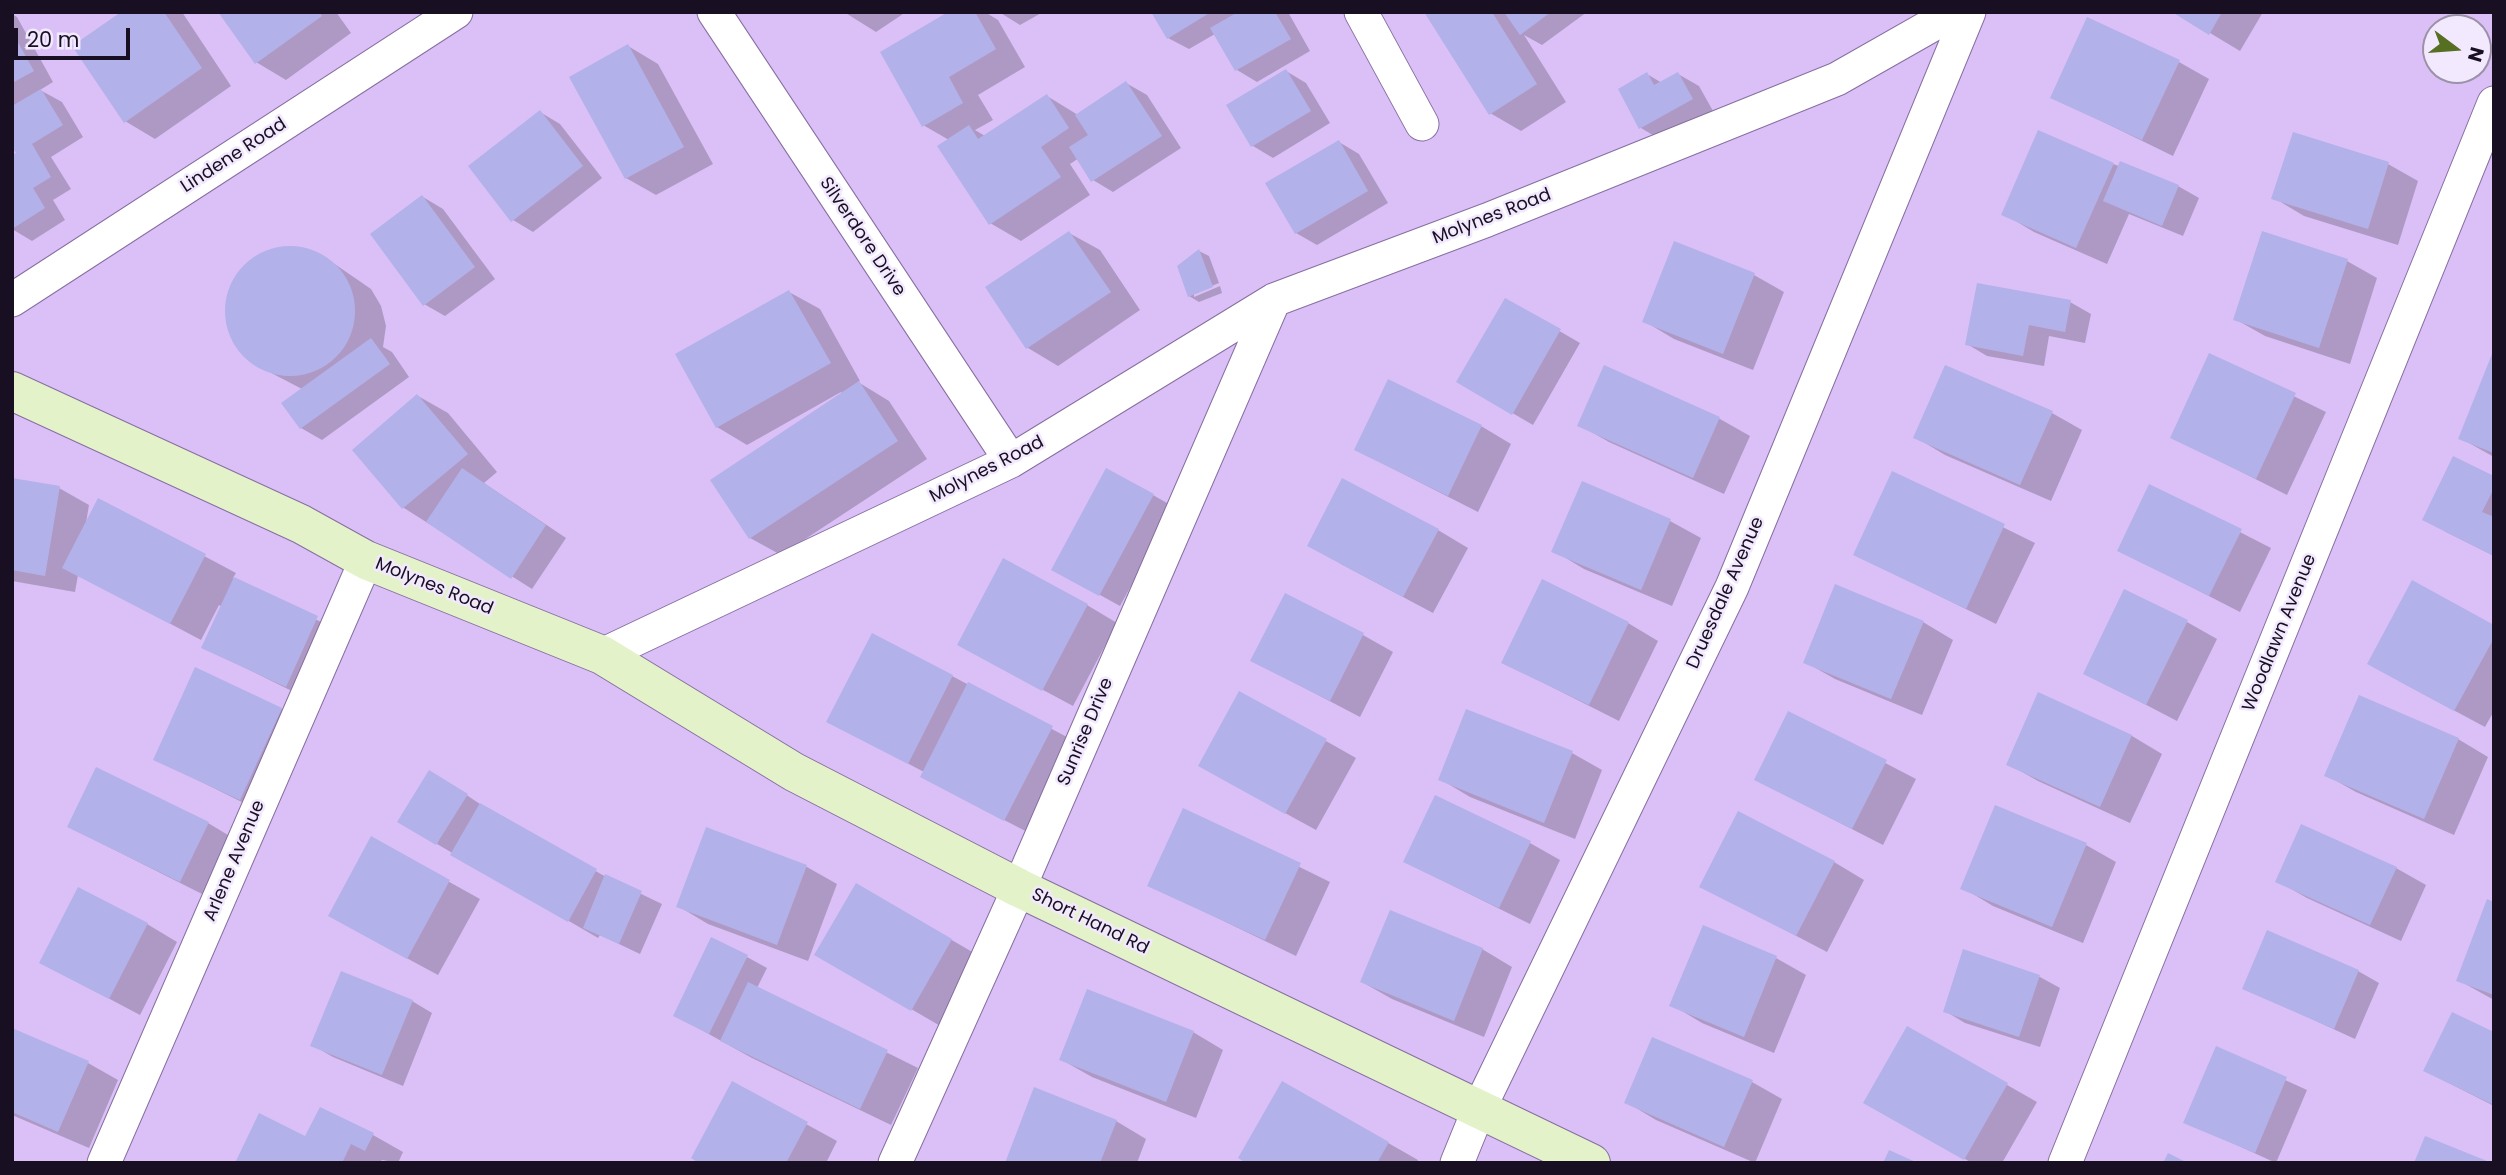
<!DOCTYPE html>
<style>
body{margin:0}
#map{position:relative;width:2506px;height:1175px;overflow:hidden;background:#dac0f6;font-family:Poppins,sans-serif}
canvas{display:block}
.frame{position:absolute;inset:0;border:14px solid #190f22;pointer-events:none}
.north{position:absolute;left:2422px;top:14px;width:70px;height:70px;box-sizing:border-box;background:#f3e9ff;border:2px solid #9c92a7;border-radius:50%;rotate:106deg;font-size:19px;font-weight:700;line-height:28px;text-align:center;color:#190f22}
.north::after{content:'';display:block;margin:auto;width:24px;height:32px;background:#566f22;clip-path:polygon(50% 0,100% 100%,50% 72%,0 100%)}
.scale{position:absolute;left:14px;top:28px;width:116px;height:32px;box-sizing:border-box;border:4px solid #190f22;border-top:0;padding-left:9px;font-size:21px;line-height:24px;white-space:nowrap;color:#190f22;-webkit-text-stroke:5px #f3e9ff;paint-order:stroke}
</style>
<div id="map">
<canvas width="2506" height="1175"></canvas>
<div class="frame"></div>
<div class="north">N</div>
<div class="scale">20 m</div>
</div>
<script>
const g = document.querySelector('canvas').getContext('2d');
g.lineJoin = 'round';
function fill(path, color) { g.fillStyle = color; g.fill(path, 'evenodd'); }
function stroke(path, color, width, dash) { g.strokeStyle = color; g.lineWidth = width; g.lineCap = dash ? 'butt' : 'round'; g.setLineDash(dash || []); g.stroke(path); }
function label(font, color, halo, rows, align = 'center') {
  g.font = font + ' Poppins,sans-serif'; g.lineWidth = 5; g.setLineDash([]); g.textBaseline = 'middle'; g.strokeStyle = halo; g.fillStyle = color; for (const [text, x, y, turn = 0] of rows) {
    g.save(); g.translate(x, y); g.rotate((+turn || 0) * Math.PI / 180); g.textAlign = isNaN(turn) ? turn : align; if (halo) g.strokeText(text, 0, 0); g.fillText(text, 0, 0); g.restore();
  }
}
fill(new Path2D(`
 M 124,12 L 182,12 L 231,86 L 155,139 L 125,121 Z
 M 220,12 L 336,12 L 351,33 L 286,80 L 256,62 Z
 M 844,12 L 906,12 L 876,32 Z
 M 951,12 L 985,12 L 998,20 L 1025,67 L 978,95 L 993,120 L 975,130 L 985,136 L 1047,96 L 1078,115 L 1126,83 L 1147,95 L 1181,148 L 1113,192 L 1093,180 L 1079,158 L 1070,164 L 1090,195 L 1021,241 L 990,223 L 949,140 L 923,125 Z
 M 999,12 L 1043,12 L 1020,25 Z
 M 1153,12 L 1288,12 L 1310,51 L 1257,82 L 1237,70 L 1215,34 L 1189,49 L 1168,38 Z
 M 1426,12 L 1587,12 L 1542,45 L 1524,35 L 1566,102 L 1521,131 L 1490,113 Z
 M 2175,12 L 2263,12 L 2240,51 Z
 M 12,14 L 17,17 L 53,82 L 40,90 L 62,102 L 83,137 L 51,157 L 71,189 L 53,200 L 65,220 L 32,241 L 12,229 L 12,157 L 18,153 L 12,106 Z
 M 628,46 L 658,64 L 713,164 L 656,195 L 626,178 Z
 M 2179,62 L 2209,79 L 2173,156 L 2052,97 Z
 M 1286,71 L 1306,83 L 1330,123 L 1273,158 L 1253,146 L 1229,106 Z
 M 1647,74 L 1662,83 L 1678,74 L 1699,86 L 1713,111 L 1661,140 L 1641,128 Z
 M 540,112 L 560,124 L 602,178 L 533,232 L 513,220 Z
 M 1339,142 L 1359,154 L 1388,203 L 1317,245 L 1296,233 Z
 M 2113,164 L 2178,186 L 2199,198 L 2183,236 L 2129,214 L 2107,264 L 2034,232 L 2004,214 Z
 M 2388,164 L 2418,181 L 2398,245 L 2304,216 L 2274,198 Z
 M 423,197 L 443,209 L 495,279 L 445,316 L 424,304 Z
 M 1069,233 L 1100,250 L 1140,310 L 1058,366 L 1028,348 L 987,288 Z
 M 281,248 L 302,249 L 323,256 L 371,289 L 381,306 L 386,326 L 383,347 L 392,352 L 409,377 L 322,440 L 301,428 L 302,389 L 254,364 L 240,350 L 230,330 L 228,308 L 232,287 L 243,269 L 260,255 Z
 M 1199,251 L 1209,256 L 1219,283 L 1194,293 L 1194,297 L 1220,286 L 1222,293 L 1199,302 L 1189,296 Z
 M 2347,261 L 2377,278 L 2350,364 L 2265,336 L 2235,319 Z
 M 1754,275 L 1784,292 L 1753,370 L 1674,339 L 1644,321 Z
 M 789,292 L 820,309 L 860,381 L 858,382 L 889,401 L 927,459 L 781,555 L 750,538 L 842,394 L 841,392 L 747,445 L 717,427 Z
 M 1506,300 L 1580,343 L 1533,425 L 1459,382 Z
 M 2070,302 L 2091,314 L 2085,343 L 2049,336 L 2044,366 L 1987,356 L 1967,344 Z
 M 2210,355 L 2326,412 L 2287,495 L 2172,437 Z
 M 2494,355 L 2494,457 L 2460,438 Z
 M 1605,367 L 1720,419 L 1750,436 L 1724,494 L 1609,442 L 1579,425 Z
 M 418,396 L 448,413 L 497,472 L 484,483 L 566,538 L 532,589 L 404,508 L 355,450 Z
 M 2052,413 L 2082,430 L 2051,501 L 1945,455 L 1915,437 Z
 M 1481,426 L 1511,444 L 1478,512 L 1356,450 Z
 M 1893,473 L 2035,543 L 1996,624 L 1855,554 Z
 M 2494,478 L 2494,556 L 2444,531 Z
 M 12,480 L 59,488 L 89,505 L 86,523 L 99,500 L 236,573 L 233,578 L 347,635 L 316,703 L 203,647 L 222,607 L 219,605 L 201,640 L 78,575 L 75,592 L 12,581 Z
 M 1583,484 L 1670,521 L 1701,538 L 1672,606 L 1584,569 L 1554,551 Z
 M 2150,486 L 2271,548 L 2240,612 L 2119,550 Z
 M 1153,495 L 1174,507 L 1120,606 L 1053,569 Z
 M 1438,530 L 1468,548 L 1433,613 L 1339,563 Z
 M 1087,605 L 1117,623 L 1073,706 L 989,661 Z
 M 1923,622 L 1953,640 L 1922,715 L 1835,679 L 1805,662 Z
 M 2187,622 L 2217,639 L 2177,721 L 2085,673 Z
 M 1628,623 L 1658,641 L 1619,721 L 1504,663 Z
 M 2494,627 L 2494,711 L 2485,727 L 2399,681 Z
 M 1363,635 L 1393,652 L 1360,717 L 1253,661 Z
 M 952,676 L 1082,745 L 1035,836 L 952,793 L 924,772 L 829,722 Z
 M 2039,695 L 2132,736 L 2162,754 L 2130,823 L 2038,781 L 2008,764 Z
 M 281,709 L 311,726 L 270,816 L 155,759 Z
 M 1789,713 L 1916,779 L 1883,845 L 1756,780 Z
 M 2458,739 L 2488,757 L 2454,835 L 2356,792 L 2326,775 Z
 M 1326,741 L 1356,758 L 1316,830 L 1230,783 Z
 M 1572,753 L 1602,770 L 1575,839 L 1470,797 L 1440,779 Z
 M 450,784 L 486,808 L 606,877 L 662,904 L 640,954 L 600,935 L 598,938 L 437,844 Z
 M 1184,810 L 1330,882 L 1296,956 L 1149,885 Z
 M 208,823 L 238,841 L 210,898 L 69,827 Z
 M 707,830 L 807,867 L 837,884 L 808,961 L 708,924 L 678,906 Z
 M 372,839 L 480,899 L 438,975 L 360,933 Z
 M 1530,843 L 1560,860 L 1530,924 L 1405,862 Z
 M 2086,845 L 2116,862 L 2083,943 L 1993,906 L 1963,888 Z
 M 1834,862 L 1864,880 L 1827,952 L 1701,886 Z
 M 2396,868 L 2426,885 L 2401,941 L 2307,898 L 2277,881 Z
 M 857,885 L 981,957 L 942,1027 L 817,954 Z
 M 2494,904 L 2494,1000 L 2458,980 Z
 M 147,924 L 177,942 L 140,1015 L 42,963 Z
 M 1482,949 L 1512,967 L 1484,1037 L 1392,999 L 1362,982 Z
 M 1964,951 L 2040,977 L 2060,988 L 2040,1047 L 1965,1023 L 1945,1011 Z
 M 747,957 L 767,968 L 757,988 L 918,1068 L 891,1125 L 752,1058 L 696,1027 Z
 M 1776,958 L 1806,975 L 1774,1053 L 1702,1023 L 1672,1005 Z
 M 2358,971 L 2379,983 L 2355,1039 L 2244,988 Z
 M 412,1001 L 432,1013 L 403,1086 L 333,1057 L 312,1045 Z
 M 1907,1028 L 2037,1102 L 2002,1163 L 1972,1163 L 1866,1102 Z
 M 12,1030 L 88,1063 L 118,1080 L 89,1148 L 12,1115 Z
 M 1193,1032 L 1223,1050 L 1196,1118 L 1092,1077 L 1062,1060 Z
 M 2494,1034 L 2494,1106 L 2425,1071 Z
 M 2217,1049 L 2307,1090 L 2276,1163 L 2186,1122 Z
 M 1752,1082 L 1782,1099 L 1755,1163 L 1656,1120 L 1626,1102 Z
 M 1283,1083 L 1418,1160 L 1417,1163 L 1249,1163 Z
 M 733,1084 L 837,1141 L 826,1163 L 702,1163 Z
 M 1116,1121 L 1146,1139 L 1137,1163 L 1007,1163 Z
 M 373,1135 L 403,1152 L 398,1163 L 382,1160 L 380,1163 L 237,1163 L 306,1138 Z`), '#0003');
fill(new Path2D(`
 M 121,12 L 164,12 L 202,68 L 124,123 L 72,46 Z
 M 218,12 L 319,12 L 322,16 L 255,64 Z
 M 948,12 L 975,12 L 996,49 L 949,77 L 963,103 L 922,127 L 880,52 Z
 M 1151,12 L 1211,12 L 1167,39 Z
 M 1238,12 L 1275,12 L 1291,39 L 1235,71 L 1210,28 Z
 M 1424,12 L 1492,12 L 1537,84 L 1489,115 Z
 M 1504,12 L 1551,12 L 1520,35 Z
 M 2172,12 L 2222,12 L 2209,35 Z
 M 2087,17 L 2180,60 L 2142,140 L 2050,98 Z
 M 12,32 L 34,71 L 12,83 Z
 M 628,44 L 684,147 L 625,179 L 569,77 Z
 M 1286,69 L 1311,111 L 1251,147 L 1226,105 Z
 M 1647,72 L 1654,85 L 1678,72 L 1693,99 L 1639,129 L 1618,89 Z
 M 1126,81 L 1162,136 L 1091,182 L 1069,147 L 1088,135 L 1075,115 Z
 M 41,89 L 63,125 L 32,144 L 51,177 L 33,188 L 45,208 L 12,229 L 12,155 L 16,153 L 12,147 L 12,106 Z
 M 1047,94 L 1069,128 L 1041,147 L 1061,177 L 989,225 L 937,146 L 969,125 L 978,139 Z
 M 540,110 L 583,166 L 511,222 L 468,166 Z
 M 2038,130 L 2114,163 L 2076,248 L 2001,215 Z
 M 2293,132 L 2389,162 L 2368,229 L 2271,199 Z
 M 1339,140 L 1368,191 L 1295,234 L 1265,183 Z
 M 2120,161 L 2179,185 L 2162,226 L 2103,201 Z
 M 422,195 L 475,267 L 423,306 L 370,234 Z
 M 1069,231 L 1111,292 L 1026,349 L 985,287 Z
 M 2262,231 L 2348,259 L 2319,348 L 2233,320 Z
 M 1674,241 L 1755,273 L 1723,354 L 1642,322 Z
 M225 311a65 65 0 1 1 130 0a65 65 0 1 1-130 0Z
 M 1199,249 L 1213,287 L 1188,297 L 1177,266 Z
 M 1977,283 L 2071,300 L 2065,332 L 2029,325 L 2023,356 L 1965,345 Z
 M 789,290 L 831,363 L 716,428 L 675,354 Z
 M 1505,298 L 1561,329 L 1512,415 L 1456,382 Z
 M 371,338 L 390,364 L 300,429 L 281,403 Z
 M 2494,349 L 2494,453 L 2458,439 Z
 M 2209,353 L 2296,393 L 2256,479 L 2170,438 Z
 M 1604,365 L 1720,417 L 1693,478 L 1577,426 Z
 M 1945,365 L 2053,411 L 2020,485 L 1913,438 Z
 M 1388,379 L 1482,425 L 1448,496 L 1354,450 Z
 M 859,381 L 898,441 L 749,539 L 710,480 Z
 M 417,394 L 468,454 L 402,509 L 352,450 Z
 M 2453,456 L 2494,476 L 2494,488 L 2482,512 L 2494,517 L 2494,556 L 2422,520 Z
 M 462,468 L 546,525 L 511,579 L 426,522 Z
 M 1106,468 L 1154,494 L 1099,596 L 1051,570 Z
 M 1892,471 L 2005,524 L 1966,609 L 1853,555 Z
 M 12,478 L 60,486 L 45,576 L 12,570 Z
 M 1342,478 L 1439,529 L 1403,597 L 1307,546 Z
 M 1582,481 L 1671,519 L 1641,590 L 1551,552 Z
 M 2149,484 L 2242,529 L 2209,596 L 2117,551 Z
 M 98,498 L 206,554 L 170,624 L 62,568 Z
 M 1003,558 L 1088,604 L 1042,691 L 957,645 Z
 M 234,577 L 318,616 L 286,687 L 201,648 Z
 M 1542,579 L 1629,622 L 1589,705 L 1501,663 Z
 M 2412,580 L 2494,625 L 2494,638 L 2454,711 L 2367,664 Z
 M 1835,584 L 1924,621 L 1891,699 L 1803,663 Z
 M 2124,589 L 2188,620 L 2146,705 L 2083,674 Z
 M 1285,593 L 1364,633 L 1330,701 L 1250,661 Z
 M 872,633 L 953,675 L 908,764 L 826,722 Z
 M 195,667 L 282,708 L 240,800 L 153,760 Z
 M 968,682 L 1053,726 L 1004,821 L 920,777 Z
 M 1239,691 L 1327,739 L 1285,814 L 1198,766 Z
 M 2038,692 L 2132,735 L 2100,807 L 2006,765 Z
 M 2359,695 L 2459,738 L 2424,819 L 2324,776 Z
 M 1466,709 L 1573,751 L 1544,823 L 1438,780 Z
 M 1788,711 L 1887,760 L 1852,829 L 1754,780 Z
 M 96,767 L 209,822 L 180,882 L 67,827 Z
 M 429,770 L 468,794 L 436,845 L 397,822 Z
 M 1435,795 L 1531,841 L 1499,908 L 1403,862 Z
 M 480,803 L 597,869 L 568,922 L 450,855 Z
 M 1995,805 L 2087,843 L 2052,927 L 1960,889 Z
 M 1183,808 L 1301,863 L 1265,940 L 1147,886 Z
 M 1738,811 L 1835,861 L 1796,936 L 1699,887 Z
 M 2301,824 L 2397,867 L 2370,925 L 2275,882 Z
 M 706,827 L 807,865 L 777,945 L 676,907 Z
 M 371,836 L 450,880 L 407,959 L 328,916 Z
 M 605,874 L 642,891 L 619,944 L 583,928 Z
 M 856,883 L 952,939 L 911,1011 L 814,955 Z
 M 78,887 L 148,923 L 109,999 L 39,963 Z
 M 2487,899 L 2494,902 L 2494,995 L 2456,981 Z
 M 1390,910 L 1483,948 L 1454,1021 L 1360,982 Z
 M 1703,925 L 1777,956 L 1744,1037 L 1669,1006 Z
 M 2267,930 L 2359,970 L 2334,1029 L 2242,989 Z
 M 711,937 L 748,955 L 709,1034 L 673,1016 Z
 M 1963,949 L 2040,975 L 2019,1037 L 1943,1012 Z
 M 341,971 L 413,1000 L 382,1075 L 310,1046 Z
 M 748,982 L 888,1050 L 860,1109 L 720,1041 Z
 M 1087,989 L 1194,1031 L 1166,1102 L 1059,1060 Z
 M 2452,1012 L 2494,1032 L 2494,1105 L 2423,1071 Z
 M 1907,1026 L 2008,1083 L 1964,1160 L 1863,1103 Z
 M 12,1028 L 89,1061 L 58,1132 L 12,1112 Z
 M 1652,1037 L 1753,1080 L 1724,1147 L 1624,1103 Z
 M 2216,1046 L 2287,1077 L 2255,1153 L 2183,1123 Z
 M 732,1081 L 808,1122 L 786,1163 L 699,1163 L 691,1158 Z
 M 1282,1081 L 1389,1142 L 1377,1163 L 1246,1163 L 1238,1158 Z
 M 1034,1087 L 1117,1120 L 1100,1163 L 1005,1163 Z
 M 320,1107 L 374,1133 L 365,1151 L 351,1144 L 342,1163 L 235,1163 L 259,1113 L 305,1136 Z
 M 2425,1136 L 2492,1163 L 2414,1163 Z
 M 1889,1150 L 1918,1163 L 1883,1163 Z
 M 2168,1153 L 2188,1163 L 2163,1163 Z`), '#b3b1e9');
const street = new Path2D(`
 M 714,12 L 1011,461
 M 1361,12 L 1422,124
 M 12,300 L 456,12
 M 602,655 L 1011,461 L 1274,300 L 1487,220 L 1837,79 L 1955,12
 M 104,1163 L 366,560
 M 895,1163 L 1019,888 L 1274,300
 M 1457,1163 L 1479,1109 L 1732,587 L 1969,12
 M 2065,1163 L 2494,103`);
const secondary = new Path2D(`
 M 12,391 L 301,524 L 366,560 L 602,655 L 794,772 L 1019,888 L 1591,1163`);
stroke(street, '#866fa0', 35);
stroke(secondary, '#866fa0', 40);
stroke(street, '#fff', 33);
stroke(secondary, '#e4f2ca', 38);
label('18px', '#190f22', '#f3e9ff', [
 ["Lindene Road",234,156,-33],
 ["Molynes Road",1492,217,-21],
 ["Silverdore Drive",862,237,56],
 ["Molynes Road",987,470,-27],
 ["Molynes Road",434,587,22],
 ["Druesdale Avenue",1726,593,-66],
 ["Woodlawn Avenue",2280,633,-68],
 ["Sunrise Drive",1086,732,-67],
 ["Arlene Avenue",235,861,-67],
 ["Short Hand Rd",1090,922,26]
]);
</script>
